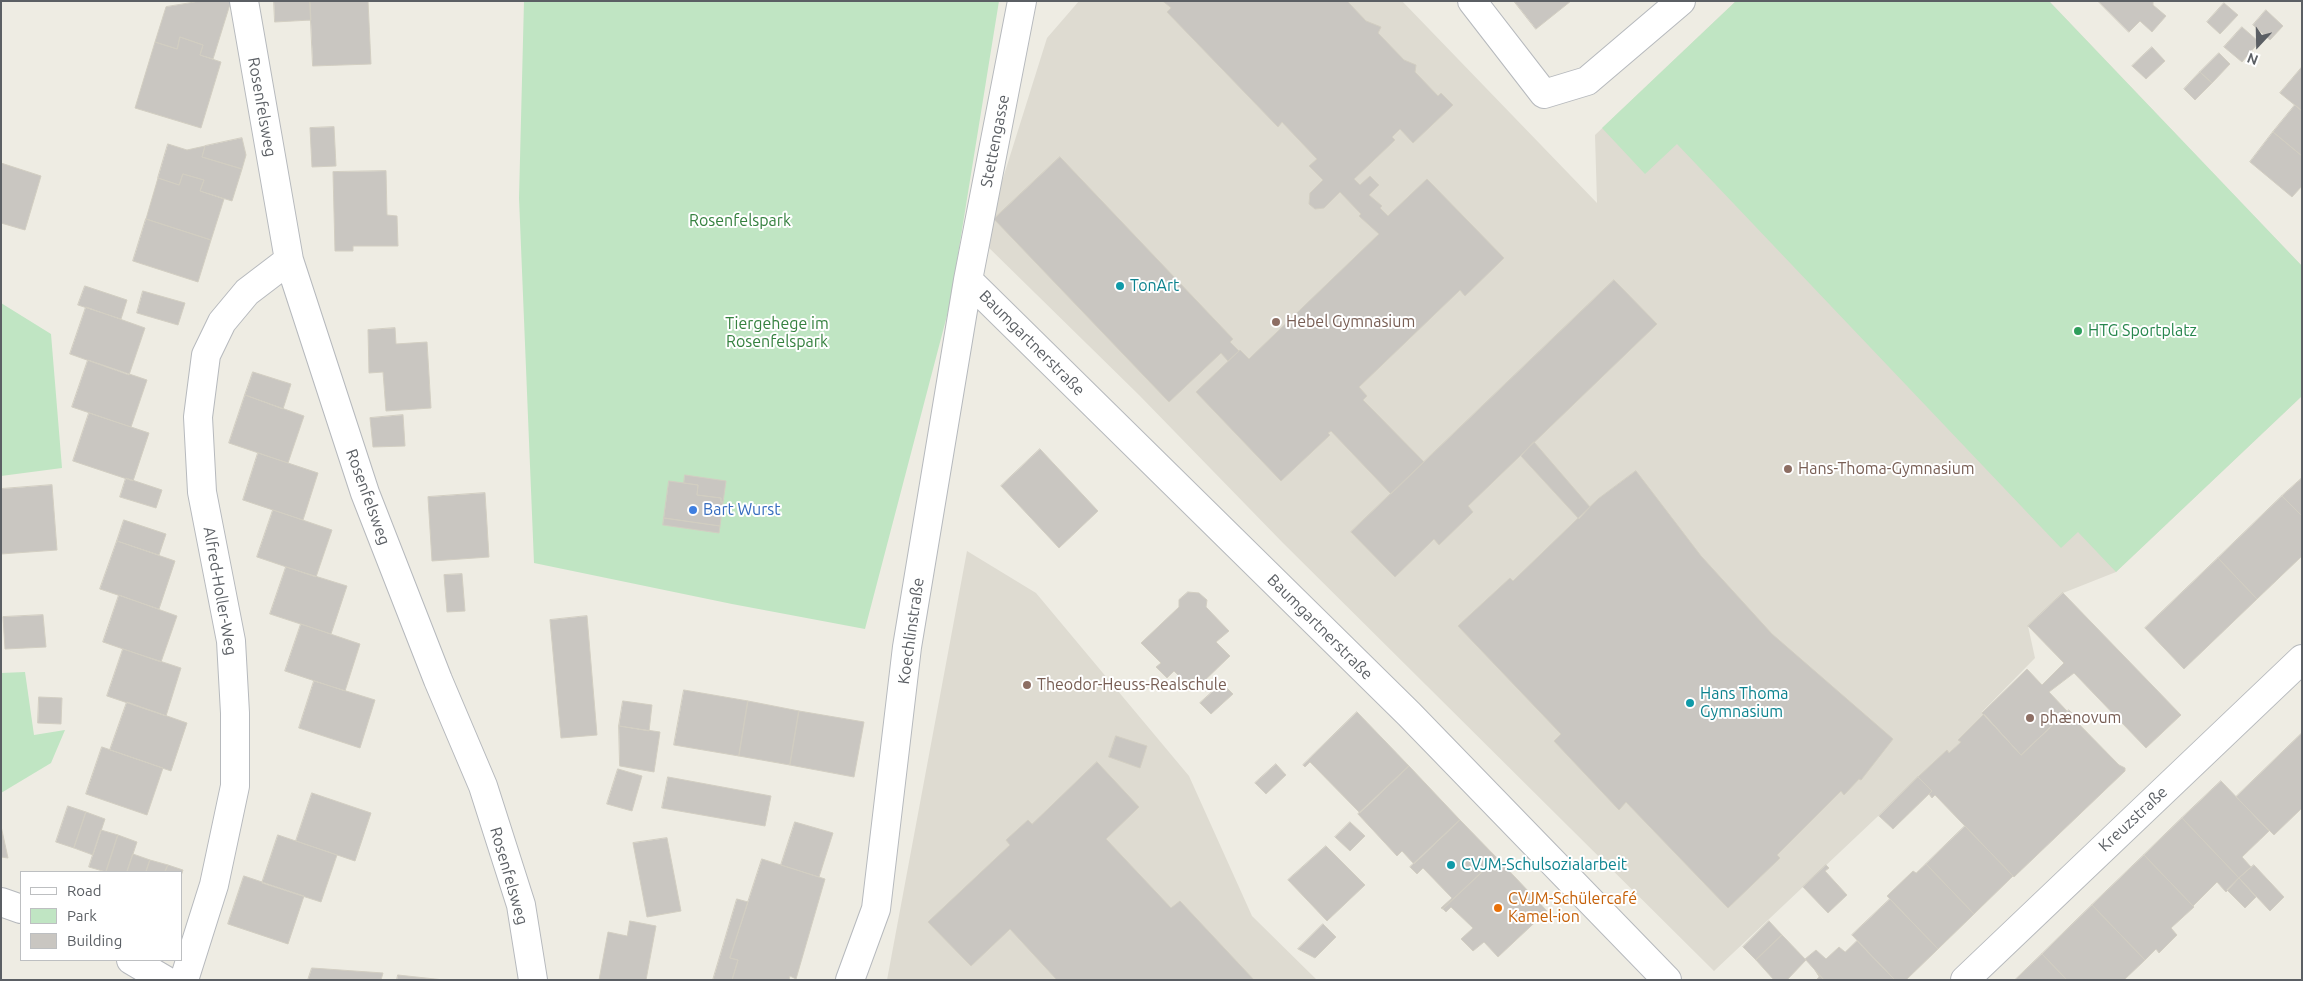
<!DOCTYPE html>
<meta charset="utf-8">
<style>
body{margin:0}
#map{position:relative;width:2303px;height:981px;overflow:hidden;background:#eeece3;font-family:Ubuntu,sans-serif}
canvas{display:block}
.frame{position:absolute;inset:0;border:2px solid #5b5f64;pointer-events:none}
.legend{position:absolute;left:20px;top:871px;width:162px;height:90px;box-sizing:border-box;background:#fff;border:1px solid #bdbfc1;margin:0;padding:6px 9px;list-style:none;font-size:15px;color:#5b5f64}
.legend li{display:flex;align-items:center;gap:10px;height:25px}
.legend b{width:25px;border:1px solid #bdbfc1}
.north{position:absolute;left:2233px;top:20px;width:50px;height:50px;-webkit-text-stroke:4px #fff;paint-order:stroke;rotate:201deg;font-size:14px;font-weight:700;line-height:20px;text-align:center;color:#5b5f64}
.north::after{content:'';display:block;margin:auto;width:18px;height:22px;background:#5b5f64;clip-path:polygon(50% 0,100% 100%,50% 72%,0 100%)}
</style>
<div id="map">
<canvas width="2303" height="981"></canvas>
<div class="frame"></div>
<ul class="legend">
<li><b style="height:6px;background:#fff"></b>Road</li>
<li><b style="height:14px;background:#c0e5c3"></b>Park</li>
<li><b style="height:14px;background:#c9c6c1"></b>Building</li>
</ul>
<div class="north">N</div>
</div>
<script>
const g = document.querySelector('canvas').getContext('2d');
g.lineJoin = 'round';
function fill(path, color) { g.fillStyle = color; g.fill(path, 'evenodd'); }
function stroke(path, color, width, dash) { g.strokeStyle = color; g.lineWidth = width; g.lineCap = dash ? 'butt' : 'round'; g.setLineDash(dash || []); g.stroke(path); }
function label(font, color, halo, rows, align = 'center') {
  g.font = font + ' Ubuntu,sans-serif'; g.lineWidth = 4; g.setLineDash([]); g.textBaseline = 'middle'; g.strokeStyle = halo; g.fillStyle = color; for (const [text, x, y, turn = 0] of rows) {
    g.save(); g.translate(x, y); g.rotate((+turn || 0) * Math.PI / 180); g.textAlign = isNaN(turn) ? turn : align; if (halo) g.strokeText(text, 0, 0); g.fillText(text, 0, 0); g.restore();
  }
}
fill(new Path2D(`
 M 1079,1 L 1402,1 L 1597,203 L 1595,135 L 1736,1 L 2049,1 L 2302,266 L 2302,396 L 2116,572 L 2063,593 L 2028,626 L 2035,658 L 1982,712 L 1984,714 L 1961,742 L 1949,753 L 1947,751 L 1714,971 L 1283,543 L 1139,395 L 983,242 L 1047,38 Z
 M 967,551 L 1036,593 L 1189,776 L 1252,916 L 1317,980 L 887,980 Z`), '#dedbd1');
fill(new Path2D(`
 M 524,1 L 999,1 L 950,304 L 865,629 L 732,604 L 534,563 L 519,198 Z
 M 1736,1 L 2049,1 L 2302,266 L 2302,396 L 2116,572 L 2078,532 L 2061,548 L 1677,144 L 1645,174 L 1602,128 Z
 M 1,303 L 51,334 L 62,468 L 1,476 Z
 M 25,672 L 34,735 L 65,730 L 51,763 L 1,793 L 1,673 Z`), '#c0e5c3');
const building = new Path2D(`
 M 201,1 L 231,1 L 213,59 L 200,55 L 203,45 L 180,37 L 177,49 L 155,42 L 166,7 Z
 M 274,1 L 310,1 L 311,20 L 275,22 Z
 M 310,1 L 368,1 L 371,64 L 313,66 Z
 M 1163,1 L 1347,1 L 1366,21 L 1381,27 L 1378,33 L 1404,60 L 1416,65 L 1415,72 L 1438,96 L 1441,93 L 1453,105 L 1413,143 L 1400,129 L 1392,137 L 1395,140 L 1354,179 L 1360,185 L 1370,176 L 1379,185 L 1369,195 L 1382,206 L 1380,208 L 1388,216 L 1427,179 L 1504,258 L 1465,296 L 1460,290 L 1359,387 L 1367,396 L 1363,400 L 1424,462 L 1391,494 L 1331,431 L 1328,433 L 1330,435 L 1281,481 L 1196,392 L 1240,350 L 1249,359 L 1379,234 L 1359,216 L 1361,214 L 1340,192 L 1324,208 L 1315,209 L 1309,204 L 1310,193 L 1323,180 L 1309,166 L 1317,159 L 1282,122 L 1278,127 L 1167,12 L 1171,8 Z
 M 1514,1 L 1571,1 L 1536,29 Z
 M 2098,1 L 2153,1 L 2153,5 L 2166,16 L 2152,32 L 2140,21 L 2129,32 Z
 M 2224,3 L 2238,15 L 2220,34 L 2207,22 Z
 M 2266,10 L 2283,26 L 2270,40 L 2253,25 Z
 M 2242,27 L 2259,42 L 2242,62 L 2224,47 Z
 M 180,37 L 203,45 L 200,55 L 221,62 L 201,128 L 135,108 L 155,42 L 177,49 Z
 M 2152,47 L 2165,61 L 2146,79 L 2132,66 Z
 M 2219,53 L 2230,64 L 2212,83 L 2200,72 Z
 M 2302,67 L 2302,111 L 2280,93 Z
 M 2200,72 L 2212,83 L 2195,100 L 2184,89 Z
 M 2295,105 L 2302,111 L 2302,156 L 2273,132 Z
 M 334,127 L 336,166 L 312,167 L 310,128 Z
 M 2273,132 L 2302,156 L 2302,186 L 2292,197 L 2250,162 Z
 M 242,138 L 246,155 L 242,169 L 202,157 L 205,146 Z
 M 168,144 L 187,150 L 205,146 L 202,157 L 242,169 L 232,201 L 200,191 L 204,180 L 183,174 L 179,185 L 158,178 Z
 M 1060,157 L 1233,339 L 1230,342 L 1239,351 L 1228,361 L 1221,353 L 1169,402 L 994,219 Z
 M 1,163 L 41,176 L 25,230 L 1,223 Z
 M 386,171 L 387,215 L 397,216 L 398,246 L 353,246 L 353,251 L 335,251 L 333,172 Z
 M 183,174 L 204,180 L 200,191 L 224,199 L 211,240 L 146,219 L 158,178 L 179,185 Z
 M 146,219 L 211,240 L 198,282 L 133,261 Z
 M 1614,280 L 1657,324 L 1468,506 L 1473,512 L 1439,545 L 1434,539 L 1395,577 L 1351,532 Z
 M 85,286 L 127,300 L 121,319 L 78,305 Z
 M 143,291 L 185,303 L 178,325 L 137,313 Z
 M 86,307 L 145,328 L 129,375 L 70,354 Z
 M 395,328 L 396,344 L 427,342 L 431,408 L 386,411 L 383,372 L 369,373 L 368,330 Z
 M 88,360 L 147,380 L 131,427 L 72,407 Z
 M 253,372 L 291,384 L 283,409 L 245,395 Z
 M 245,395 L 304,416 L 288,463 L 229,443 Z
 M 89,413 L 149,433 L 133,481 L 73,461 Z
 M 403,415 L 405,446 L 373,447 L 370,418 Z
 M 1534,442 L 1590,507 L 1579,519 L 1521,456 Z
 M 1040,449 L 1098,511 L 1059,548 L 1001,486 Z
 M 258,453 L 318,473 L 303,520 L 243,500 Z
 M 1636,471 L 1701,556 L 1772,634 L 1893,739 L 1861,780 L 1859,779 L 1844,795 L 1841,791 L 1777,855 L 1780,858 L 1728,908 L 1626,802 L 1619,810 L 1554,741 L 1561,734 L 1458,626 L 1510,578 L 1513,581 L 1598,499 Z
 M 685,475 L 726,481 L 723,502 L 721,502 L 721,498 L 697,495 L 698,485 L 684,483 Z
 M 126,478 L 162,490 L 156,508 L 120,497 Z
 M 2302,478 L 2302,516 L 2282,496 Z
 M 669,481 L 698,485 L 697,495 L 721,498 L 721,502 L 723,502 L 720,526 L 664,518 Z
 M 52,485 L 57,550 L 1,554 L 1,489 Z
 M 485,493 L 489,557 L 432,561 L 428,497 Z
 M 2282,496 L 2302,516 L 2302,556 L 2257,599 L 2218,558 Z
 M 273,510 L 332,530 L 316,577 L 257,557 Z
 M 664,518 L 720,526 L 719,533 L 663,525 Z
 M 124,520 L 166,534 L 159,555 L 117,541 Z
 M 117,541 L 175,561 L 159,609 L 100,589 Z
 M 2218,558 L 2257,599 L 2184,669 L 2145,628 Z
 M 286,567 L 347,586 L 331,634 L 270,614 Z
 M 462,574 L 465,611 L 447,612 L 444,575 Z
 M 1188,592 L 1199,593 L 1207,600 L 1206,607 L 1229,631 L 1216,642 L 1230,656 L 1201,684 L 1196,678 L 1188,685 L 1174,671 L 1167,678 L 1156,667 L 1161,663 L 1141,643 L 1179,607 L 1179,600 Z
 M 2063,593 L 2181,715 L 2146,748 L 2074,673 L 2049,692 L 2067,711 L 2021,755 L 1982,713 L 2027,669 L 2042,685 L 2064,663 L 2028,626 Z
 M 119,595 L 177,616 L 161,662 L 103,642 Z
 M 43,615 L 46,647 L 5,649 L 3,617 Z
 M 587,616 L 597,735 L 561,738 L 550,620 Z
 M 301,624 L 360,644 L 345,691 L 285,671 Z
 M 123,649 L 181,668 L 166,716 L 107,696 Z
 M 314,681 L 375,700 L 360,748 L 299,728 Z
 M 1222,683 L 1233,694 L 1211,714 L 1200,703 Z
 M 684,690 L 748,701 L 739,756 L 674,745 Z
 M 39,697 L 62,698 L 61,724 L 38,723 Z
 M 623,701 L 652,705 L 649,731 L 619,726 Z
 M 748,701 L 799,711 L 790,765 L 739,756 Z
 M 127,702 L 187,723 L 171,771 L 110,750 Z
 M 2069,710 L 2072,713 L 2070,715 L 2119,765 L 2125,768 L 2125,771 L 2014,877 L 1935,795 L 1932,798 L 1929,794 L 1932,791 L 1918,777 L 1947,750 L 1949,753 L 1961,742 L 1958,740 L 1984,714 L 2021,755 Z
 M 799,711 L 864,722 L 854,777 L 790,765 Z
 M 1357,712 L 1409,766 L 1360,813 L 1310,762 L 1305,767 L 1303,765 Z
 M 619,726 L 660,732 L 654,772 L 620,766 Z
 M 2302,733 L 2302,808 L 2274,835 L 2236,797 Z
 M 1116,736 L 1147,746 L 1140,768 L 1109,757 Z
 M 102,747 L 163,768 L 147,815 L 86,794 Z
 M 1097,762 L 1139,807 L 1106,839 L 1171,908 L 1180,901 L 1254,980 L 1057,980 L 1010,929 L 971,966 L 928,922 L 1010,845 L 1006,840 L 1028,820 L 1032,824 Z
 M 1276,764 L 1286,775 L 1266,794 L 1255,783 Z
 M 1409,766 L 1460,820 L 1414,864 L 1402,851 L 1397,856 L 1358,814 Z
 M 618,769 L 642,776 L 632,811 L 607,804 Z
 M 668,777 L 771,796 L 765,826 L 662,808 Z
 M 1918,777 L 1932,791 L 1893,829 L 1879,816 Z
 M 2221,781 L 2269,831 L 2242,857 L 2251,867 L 2239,878 L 2182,818 Z
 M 312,793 L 371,813 L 355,861 L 296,841 Z
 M 68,806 L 86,812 L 74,848 L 56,842 Z
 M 86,812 L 105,819 L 93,855 L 74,848 Z
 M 2182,818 L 2239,878 L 2226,892 L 2217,882 L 2193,906 L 2144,855 Z
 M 1460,820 L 1497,858 L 1443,909 L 1441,908 L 1452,898 L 1423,868 L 1417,874 L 1410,867 Z
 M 795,822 L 833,833 L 819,877 L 781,865 Z
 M 1350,822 L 1365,836 L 1350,851 L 1335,837 Z
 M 1,826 L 8,858 L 1,857 Z
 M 1965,826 L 2013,876 L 1974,914 L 1926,864 Z
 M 101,830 L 118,835 L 106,872 L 89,867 Z
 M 118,835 L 137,842 L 127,872 L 106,872 Z
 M 278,835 L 337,855 L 321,902 L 262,883 Z
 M 667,838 L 681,911 L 647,917 L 633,843 Z
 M 1326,846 L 1365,885 L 1327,921 L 1288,880 Z
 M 133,854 L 150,860 L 146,872 L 127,872 Z
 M 2144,855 L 2194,907 L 2171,928 L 2177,935 L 2159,953 L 2156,949 L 2145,960 L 2092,905 Z
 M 1497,858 L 1547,911 L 1498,957 L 1484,942 L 1473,951 L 1461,939 L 1473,928 L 1451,907 L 1446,912 L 1443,909 Z
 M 762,859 L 825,879 L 796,979 L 790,976 L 789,980 L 732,980 L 738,960 L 730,958 Z
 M 150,860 L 168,865 L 165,872 L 146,872 Z
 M 1926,864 L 1974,914 L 1938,949 L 1887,896 L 1913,871 L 1916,873 Z
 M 168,865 L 183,870 L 181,876 L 181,872 L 165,872 Z
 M 1826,865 L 1829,868 L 1825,871 L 1847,895 L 1828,913 L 1803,887 Z
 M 2254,865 L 2284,897 L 2270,911 L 2239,878 Z
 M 244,876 L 304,896 L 288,944 L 228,924 Z
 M 2239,878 L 2256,897 L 2245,908 L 2227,890 Z
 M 737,899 L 748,902 L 730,958 L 738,960 L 732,980 L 713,980 Z
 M 1890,899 L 1938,949 L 1906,980 L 1895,980 L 1852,935 Z
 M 2092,905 L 2145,960 L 2124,980 L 2067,980 L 2042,954 Z
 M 630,921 L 656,926 L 646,980 L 599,980 L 608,932 L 627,936 Z
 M 1769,921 L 1782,935 L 1756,960 L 1743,947 Z
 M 1323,924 L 1336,937 L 1315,958 L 1298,949 Z
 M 1782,935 L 1806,960 L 1787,980 L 1774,980 L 1756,960 Z
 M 1857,941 L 1895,980 L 1824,980 L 1805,959 L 1816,950 L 1826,959 L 1839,947 L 1845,952 Z
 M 2042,954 L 2067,980 L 2015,980 Z
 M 312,968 L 383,973 L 381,980 L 308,980 Z
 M 1815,970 L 1824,980 L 1816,980 L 1819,977 Z
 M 398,975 L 444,980 L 397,980 Z`);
fill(building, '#c9c6c1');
stroke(building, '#d2cec2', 1);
const minor = new Path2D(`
 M 244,1 L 289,260 L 365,493 L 438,680 L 483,786 L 521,905 L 533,980
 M 1472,1 L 1544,94 L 1587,81 L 1681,1
 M 968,280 L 1409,714 L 1667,980
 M 1,902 L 21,909
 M 131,960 L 165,980
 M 184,980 L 214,885 L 235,786 L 235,713 L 231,641 L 202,492 L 198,417 L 206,355 L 222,322 L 247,292 L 289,260
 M 850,980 L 876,909 L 907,647 L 968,280 L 1022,1
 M 1965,980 L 2302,659`);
stroke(minor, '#b6b9bd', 30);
stroke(minor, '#fff', 28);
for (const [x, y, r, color] of [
 [1120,286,5,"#0f9aa8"],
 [1276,322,5,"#8d6e63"],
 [2078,331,5,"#2e9e5b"],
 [1788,469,5,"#8d6e63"],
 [693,510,5,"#3f7fe0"],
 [1027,685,5,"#8d6e63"],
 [1690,703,5,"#0f9aa8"],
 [2030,718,5,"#8d6e63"],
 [1451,865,5,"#0f9aa8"],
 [1498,908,5,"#e8710a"]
]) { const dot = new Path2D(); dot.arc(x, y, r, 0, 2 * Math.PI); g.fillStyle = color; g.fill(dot); stroke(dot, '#fff', 2); }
label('16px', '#5b5f64', '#fff', [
 ["Rosenfelsweg",262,107,80],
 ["Stettengasse",995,141,-79],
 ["Baumgartnerstraße",1032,343,45],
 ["Rosenfelsweg",368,497,70],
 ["Alfred-Holler-Weg",220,591,80],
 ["Baumgartnerstraße",1320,627,45],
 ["Koechlinstraße",911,631,-82],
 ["Kreuzstraße",2133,819,-43],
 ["Rosenfelsweg",509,876,74]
]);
label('16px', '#35813f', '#fff', [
 ["Rosenfelspark",740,221],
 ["Tiergehege im",777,324],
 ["Rosenfelspark",777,342]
]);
label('16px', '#0d838f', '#fff', [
 ["TonArt",1130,286],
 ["Hans Thoma",1700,694],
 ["Gymnasium",1700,712],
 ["CVJM-Schulsozialarbeit",1461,865]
], 'left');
label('16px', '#785e54', '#fff', [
 ["Hebel Gymnasium",1286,322],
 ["Hans-Thoma-Gymnasium",1798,469],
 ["Theodor-Heuss-Realschule",1037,685],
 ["phænovum",2040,718]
], 'left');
label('16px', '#27864d', '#fff', [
 ["HTG Sportplatz",2088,331]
], 'left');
label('16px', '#366cbe', '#fff', [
 ["Bart Wurst",703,510]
], 'left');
label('16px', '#c56008', '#fff', [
 ["CVJM-Schülercafé",1508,899],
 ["Kamel-ion",1508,917]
], 'left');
</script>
